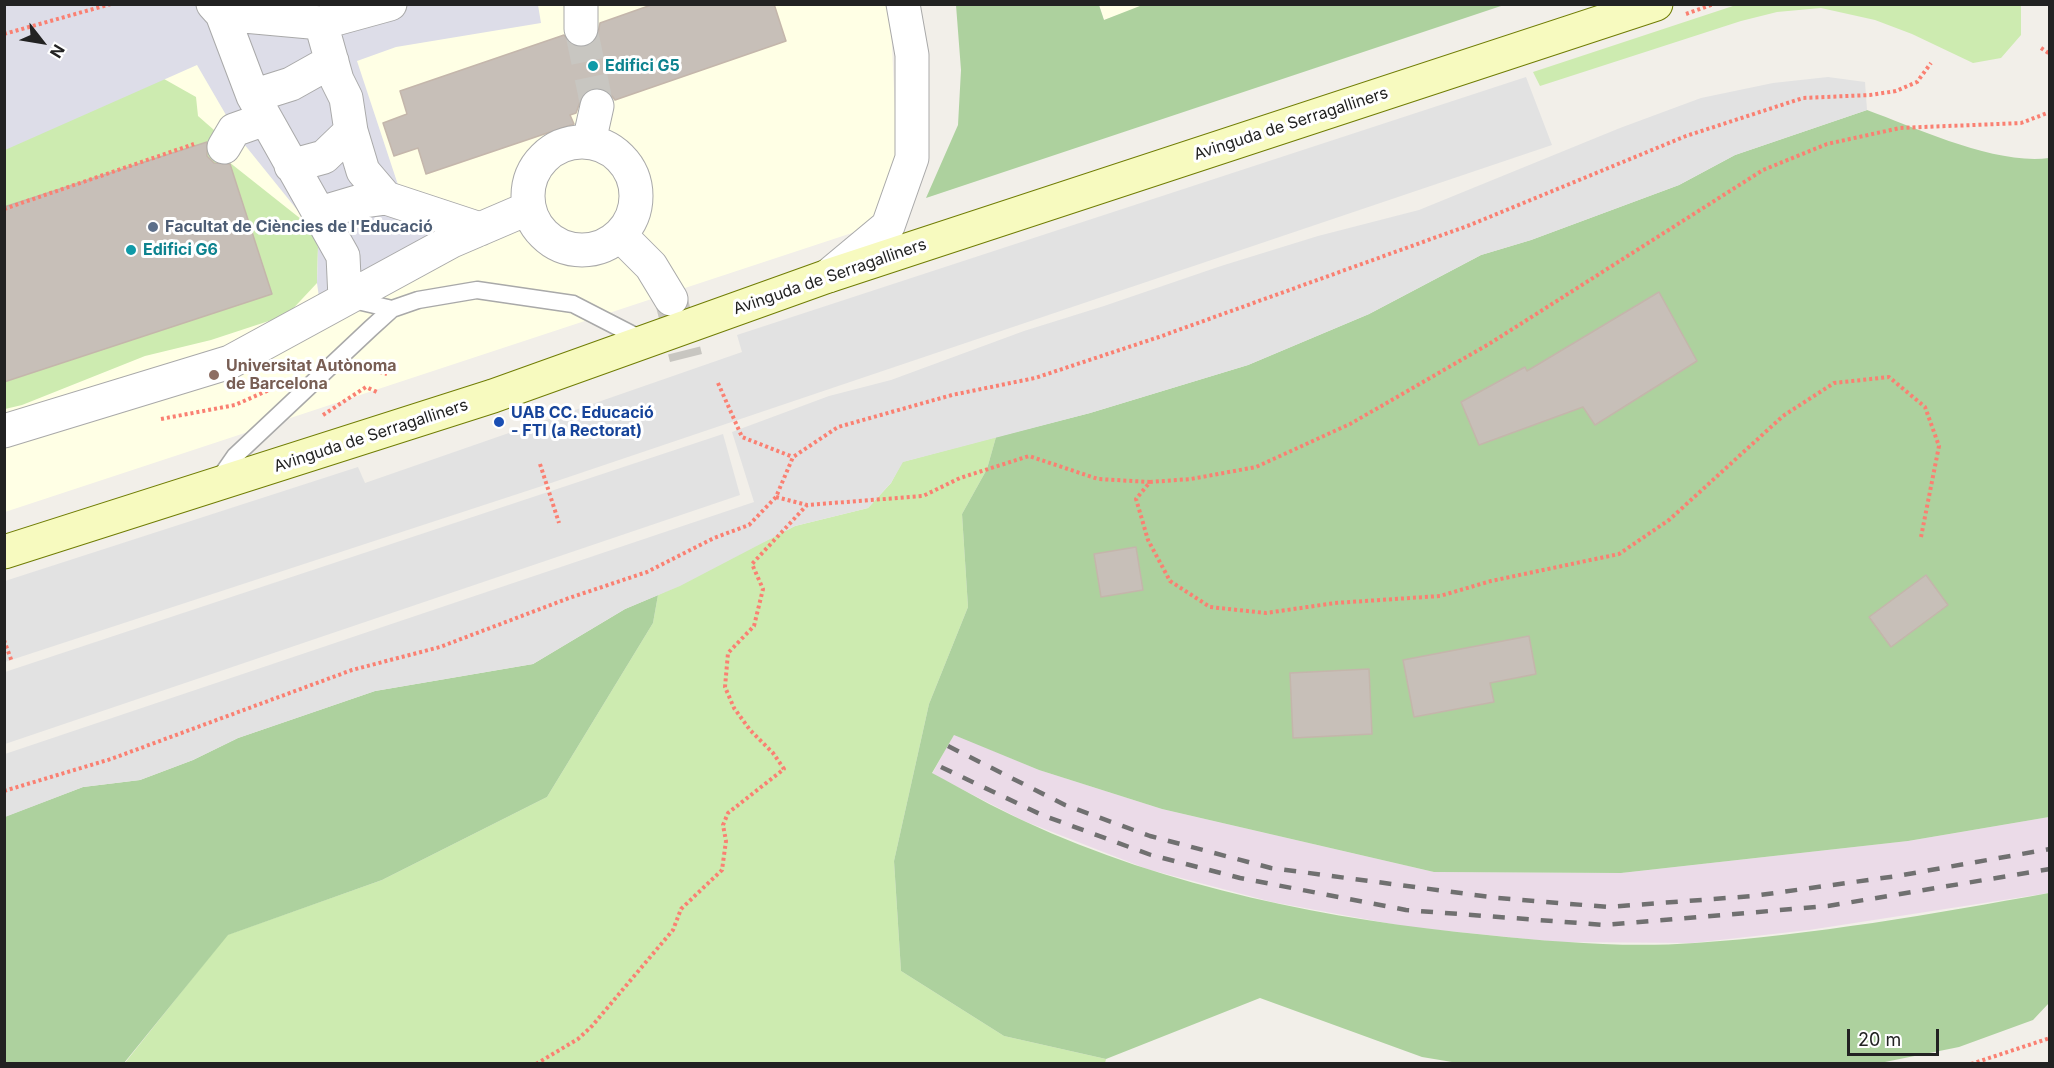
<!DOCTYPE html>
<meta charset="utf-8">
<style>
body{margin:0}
#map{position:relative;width:2054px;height:1068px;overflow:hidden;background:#f2efe9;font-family:Inter,sans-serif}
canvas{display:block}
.frame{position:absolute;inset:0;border:6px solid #222;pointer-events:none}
.north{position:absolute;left:12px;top:12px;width:60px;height:60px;-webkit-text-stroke:4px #fff;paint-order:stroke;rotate:121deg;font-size:16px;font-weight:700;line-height:24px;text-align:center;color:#222}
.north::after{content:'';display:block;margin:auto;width:21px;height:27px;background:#222;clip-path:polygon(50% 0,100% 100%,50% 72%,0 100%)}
.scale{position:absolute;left:1847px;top:1029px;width:92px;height:27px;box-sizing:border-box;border:3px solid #222;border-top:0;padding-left:8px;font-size:18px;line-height:21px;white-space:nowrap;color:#222;-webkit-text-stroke:4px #fff;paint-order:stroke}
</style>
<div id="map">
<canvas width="2054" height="1068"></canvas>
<div class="frame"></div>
<div class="north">N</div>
<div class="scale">20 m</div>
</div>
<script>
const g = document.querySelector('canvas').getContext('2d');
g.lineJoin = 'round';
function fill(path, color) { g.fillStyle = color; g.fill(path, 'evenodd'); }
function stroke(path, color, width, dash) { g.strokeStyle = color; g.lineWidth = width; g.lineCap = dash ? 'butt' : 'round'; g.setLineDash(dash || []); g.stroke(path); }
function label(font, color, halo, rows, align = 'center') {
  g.font = font + ' Inter,sans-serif'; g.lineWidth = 6; g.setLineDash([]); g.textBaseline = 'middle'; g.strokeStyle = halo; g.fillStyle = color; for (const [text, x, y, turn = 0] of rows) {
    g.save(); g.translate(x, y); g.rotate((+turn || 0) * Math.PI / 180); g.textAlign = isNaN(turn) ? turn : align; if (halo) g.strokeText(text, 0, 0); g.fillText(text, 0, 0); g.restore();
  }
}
fill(new Path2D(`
 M 954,734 L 1039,770 L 1162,809 L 1434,872 L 1621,873 L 1908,841 L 2049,817 L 2049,893 L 1809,930 L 1693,943 L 1557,942 L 1408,927 L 1272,902 L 1147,869 L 1024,821 L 932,774 Z`), '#ebdbe8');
fill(new Path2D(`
 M 1099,4 L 1145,5 L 1104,20 Z
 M 4,5 L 890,5 L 897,153 L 877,213 L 858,231 L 5,512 Z`), '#ffffe5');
fill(new Path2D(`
 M 2021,4 L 2021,35 L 2001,58 L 1973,63 L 1912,34 L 1875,20 L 1821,8 L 1777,12 L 1741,21 L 1540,86 L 1533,72 L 1736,5 Z
 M 157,75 L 196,97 L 198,116 L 222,137 L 229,162 L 311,227 L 318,247 L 317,283 L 287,315 L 211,340 L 145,356 L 22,405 L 5,409 L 5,106 Z
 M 996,437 L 987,469 L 962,514 L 968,607 L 929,704 L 894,861 L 901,971 L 1004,1036 L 1106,1059 L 1105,1063 L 124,1064 L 227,935 L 382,880 L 547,797 L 653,623 L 658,595 L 795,526 L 868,508 L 891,483 L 902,462 Z`), '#cdebb0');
fill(new Path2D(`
 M 1145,4 L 1504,4 L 1504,5 L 926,198 L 958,125 L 961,70 L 956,5 L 1099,5 L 1104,20 Z
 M 1867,110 C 1919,129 1995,165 2049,158 L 2049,817 L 1908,841 L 1621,873 L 1434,872 L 1162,809 L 1039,770 L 954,735 L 932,773 C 962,789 993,807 1024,821 C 1168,888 1330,920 1487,935 C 1556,942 1626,948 1695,943 C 1813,935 1933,914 2049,893 L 2049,1003 L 2033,1020 L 1959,1047 L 1880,1063 L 1464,1064 L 1422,1057 L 1260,998 L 1106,1059 L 1004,1036 L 901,971 L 894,861 L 929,704 L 968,607 L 962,514 L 987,469 L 996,437 L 1090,413 L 1248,365 L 1369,314 L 1481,255 L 1531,240 L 1679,185 L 1735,155 Z
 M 658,595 L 653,623 L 547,797 L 382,880 L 228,935 L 124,1063 L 5,1063 L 4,817 L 83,787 L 140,780 L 193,760 L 238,738 L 375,691 L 533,664 L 625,609 Z`), '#add19e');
fill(new Path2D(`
 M 1526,77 L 1552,145 L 545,485 L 5,662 L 5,581 L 358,467 L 365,483 L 742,352 L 737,335 Z
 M 1828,77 L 1865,82 L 1867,110 L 1735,155 L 1679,185 L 1531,240 L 1481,255 L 1369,314 L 1248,365 L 1090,413 L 903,462 L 891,483 L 868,508 L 795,526 L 680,586 L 625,609 L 533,664 L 375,691 L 238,738 L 193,760 L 140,780 L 83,787 L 5,817 L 5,754 L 754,502 L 732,432 L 829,396 L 891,380 L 1024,331 L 1104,306 L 1221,266 L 1318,236 L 1419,210 L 1620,128 L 1701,98 L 1773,83 Z
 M 723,434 L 740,495 L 5,744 L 5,672 Z`), '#e2e2e2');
fill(new Path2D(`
 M 5,5 L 538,5 L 541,23 L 396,47 L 357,61 L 399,188 L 452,241 L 321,312 L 317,283 L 318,247 L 311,227 L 240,139 L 197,65 L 5,150 Z`), '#dddde8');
const building = new Path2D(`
 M 654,4 L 774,4 L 786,41 L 615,100 L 609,92 L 602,88 L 591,88 L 583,94 L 576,113 L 570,115 L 574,124 L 426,174 L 418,148 L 394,156 L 383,123 L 407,114 L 400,91 L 564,35 L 572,45 L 580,48 L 590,45 L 597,38 L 600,23 Z
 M 207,142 L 207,156 L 214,163 L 230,164 L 272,294 L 4,382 L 4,207 Z
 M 1659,292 L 1697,361 L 1595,425 L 1583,407 L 1479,445 L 1461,402 L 1525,367 L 1527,371 Z
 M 1136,547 L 1143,590 L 1101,597 L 1094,554 Z
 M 1926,575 L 1948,605 L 1891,647 L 1869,617 Z
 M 1529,636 L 1536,674 L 1490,683 L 1494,702 L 1414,717 L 1403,660 Z
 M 1369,669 L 1372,734 L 1293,738 L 1290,673 Z`);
fill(building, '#c7bfb8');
stroke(building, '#c4b6ab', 1.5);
stroke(new Path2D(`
 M 581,29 L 597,106
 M 672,303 L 686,358`), '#c8c6c1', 33, [33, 16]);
const lane = new Path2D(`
 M 349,299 L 392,309
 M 219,479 L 235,456 L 370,329 L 392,309 L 418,300 L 477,290 L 573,304 L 645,341`);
const street = new Path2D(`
 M 213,4 L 222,14 L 253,96 L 343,256 L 345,298
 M 222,14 L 321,23 L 390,4
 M 321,23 L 337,80 L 346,98 L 351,131 L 363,171 L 386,198
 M 581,29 L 581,4
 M 253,96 L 291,84 L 332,61
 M 589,142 L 597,106
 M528 196a54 54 0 1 1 108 0a54 54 0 1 1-108 0Z
 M 224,147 L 234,130 L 265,119
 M 291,166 L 324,157 L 351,131
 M 320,213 L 357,202 L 386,198 L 480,229
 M 620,235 L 651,266 L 671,299
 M 828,276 L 888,226 L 912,158 L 912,55 L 903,4
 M 4,431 L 230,362 L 452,241 L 529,208`);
const secondary = new Path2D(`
 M 4,552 L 493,396 L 828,276 L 1656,4`);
stroke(lane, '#a9a9a9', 19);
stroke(street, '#a9a9a9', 35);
stroke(secondary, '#707d05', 35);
stroke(new Path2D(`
 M 1686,14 L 1714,4
 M 4,34 L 111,4
 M 2041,48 L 2050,54
 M 4,209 L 194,144
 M 362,367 L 387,374
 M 718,383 L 742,437 L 793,457
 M 323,415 L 366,387 L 379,393
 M 161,419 L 235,405 L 269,390
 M 540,464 L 559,523
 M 776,497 L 807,505 L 923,496 L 960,478 L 1029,456 L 1098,479 L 1150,482
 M 1921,537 L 1939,446 L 1925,407 L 1889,377 L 1834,383 L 1783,416 L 1669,520 L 1619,554 L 1491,581 L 1440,596 L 1335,603 L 1266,613 L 1210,607 L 1170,581 L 1148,540 L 1136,499 L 1150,482 L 1191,479 L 1256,467 L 1350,424 L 1489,344 L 1763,170 L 1827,144 L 1900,128 L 2021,123 L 2050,112
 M 4,640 L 12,662
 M 4,791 L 111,759 L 352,670 L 440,647 L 569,598 L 647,572 L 714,538 L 749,525 L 776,497 L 793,457 L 838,427 L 952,395 L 1035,378 L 1159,337 L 1470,225 L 1686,136 L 1803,98 L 1870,95 L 1896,91 L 1917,82 L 1931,63
 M 536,1064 L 578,1039 L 592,1026 L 673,930 L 681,909 L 722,870 L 726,841 L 723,825 L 728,813 L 784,769 L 773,753 L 750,730 L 734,708 L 725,687 L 728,653 L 754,626 L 763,589 L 752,564 L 807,505
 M 1971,1064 L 2050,1038`), '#fa8072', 4, [3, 3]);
stroke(lane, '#fff', 16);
stroke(street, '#fff', 33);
stroke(secondary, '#f7fabf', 33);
stroke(new Path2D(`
 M 948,746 L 1065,805 L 1150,836 L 1271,868 L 1498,898 L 1608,907 L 1753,896 L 1897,876 L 2050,849
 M 941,767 L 1042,815 L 1151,855 L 1240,878 L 1406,910 L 1605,925 L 1828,906 L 2050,869`), '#707070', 4.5, [12, 12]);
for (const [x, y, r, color] of [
 [593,66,6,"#0f9aa8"],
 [153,227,6,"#5c6f8a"],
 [131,250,6,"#0f9aa8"],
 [214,375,6,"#8d6e63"],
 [499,422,6,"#1a4fb4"]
]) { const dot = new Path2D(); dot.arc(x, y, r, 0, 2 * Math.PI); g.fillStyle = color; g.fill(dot); stroke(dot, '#fff', 2); }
label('bold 16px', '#0d838f', '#fff', [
 ["Edifici G5",605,66],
 ["Edifici G6",143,250]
], 'left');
label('16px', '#222', '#fff', [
 ["Avinguda de Serragalliners",1291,124,-18],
 ["Avinguda de Serragalliners",830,277,-19],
 ["Avinguda de Serragalliners",371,436,-18]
]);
label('bold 16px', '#4e5e75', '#fff', [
 ["Facultat de Ciències de l'Educació",165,227]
], 'left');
label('bold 16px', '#785e54', '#fff', [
 ["Universitat Autònoma",226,366],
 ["de Barcelona",226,384]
], 'left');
label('bold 16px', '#164399', '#fff', [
 ["UAB CC. Educació",511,413],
 ["- FTI (a Rectorat)",511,431]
], 'left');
</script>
